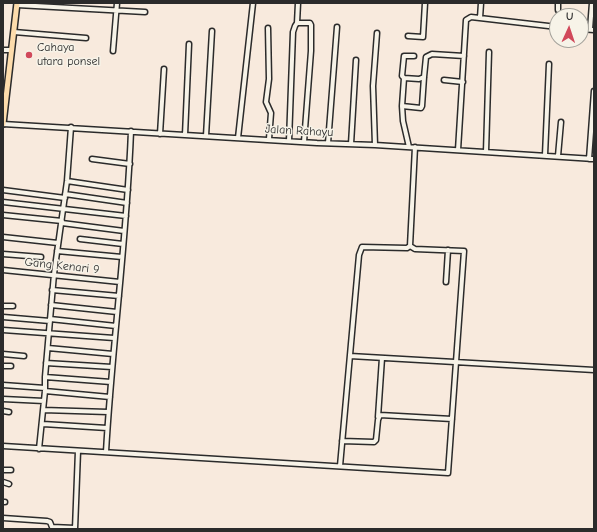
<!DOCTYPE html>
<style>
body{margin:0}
#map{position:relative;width:597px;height:532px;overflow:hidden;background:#f8eadd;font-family:"Comic Neue",sans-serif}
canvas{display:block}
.frame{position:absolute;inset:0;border:4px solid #2b2b2b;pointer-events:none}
.north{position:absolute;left:549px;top:8px;width:40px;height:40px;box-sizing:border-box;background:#f7f3e8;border:1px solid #a5a39c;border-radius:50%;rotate:3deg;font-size:11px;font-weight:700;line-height:16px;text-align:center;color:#2b2b2b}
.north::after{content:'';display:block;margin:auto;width:14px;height:18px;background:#d1495b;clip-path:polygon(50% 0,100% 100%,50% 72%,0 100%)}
</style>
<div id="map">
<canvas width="597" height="532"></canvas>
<div class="frame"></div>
<div class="north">U</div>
</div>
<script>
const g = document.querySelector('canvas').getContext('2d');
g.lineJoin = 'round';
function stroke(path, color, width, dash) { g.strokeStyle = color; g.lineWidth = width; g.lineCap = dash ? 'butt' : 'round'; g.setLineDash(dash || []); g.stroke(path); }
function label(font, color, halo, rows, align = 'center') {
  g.font = font + ' "Comic Neue",sans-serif'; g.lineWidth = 3; g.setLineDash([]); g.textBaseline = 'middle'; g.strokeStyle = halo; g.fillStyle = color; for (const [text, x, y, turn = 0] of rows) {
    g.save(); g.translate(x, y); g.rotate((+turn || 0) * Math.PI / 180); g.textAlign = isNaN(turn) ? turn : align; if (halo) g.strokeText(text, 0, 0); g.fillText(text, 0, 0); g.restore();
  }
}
const minor = new Path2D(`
 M 298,3 L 297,23 L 310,23 L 311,25 L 311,51 L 304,142
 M 17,5 L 145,12
 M 558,10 L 558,3
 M 480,18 L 481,3
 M 268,28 L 269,79 L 266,102 L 271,113 L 269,139
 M 581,29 L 594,30
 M 590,29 L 592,3
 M 14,32 L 86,38
 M 408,36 L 423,37 L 425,3
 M 3,50 L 11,50
 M 113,51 L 117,3
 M 414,56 L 404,56 L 402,76 L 404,78 L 419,79 L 424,77
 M 404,78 L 402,106 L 421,108 L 422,106 L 424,77 L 426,57 L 432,54 L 464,56
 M 444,80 L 463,82
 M 402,106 L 403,121 L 409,147
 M 3,124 L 317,143 L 375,145 L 594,159
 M 160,134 L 164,69
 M 185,135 L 189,44
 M 206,136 L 212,31
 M 238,138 L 253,3
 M 289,141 L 293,32 L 295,26 L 297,23
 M 328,143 L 337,27
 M 351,144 L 356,60
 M 375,145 L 373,86 L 377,33
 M 458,150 L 466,20 L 471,17 L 557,27
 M 486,152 L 489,52
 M 545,155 L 549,64
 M 558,156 L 561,122
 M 92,159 L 130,164
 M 589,159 L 594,91
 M 67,181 L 128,190
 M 3,190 L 65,198
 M 65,194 L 127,203
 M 3,202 L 126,216
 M 3,215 L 62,221
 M 62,223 L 124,231
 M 3,237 L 58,243
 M 80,239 L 123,244
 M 410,246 L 415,147
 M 57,251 L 122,257
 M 3,254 L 41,257
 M 3,270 L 120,282
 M 446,282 L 448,250
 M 52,290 L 119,296
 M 51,305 L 117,312
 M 3,306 L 13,306
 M 3,317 L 50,321
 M 50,319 L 116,326
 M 3,330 L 114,338
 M 48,348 L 113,354
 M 3,354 L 24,356
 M 350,356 L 594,370
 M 46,363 L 112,367
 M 3,366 L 11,366
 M 45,377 L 111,382
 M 3,385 L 45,388
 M 45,391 L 110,397
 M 3,399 L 44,401
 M 43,410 L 108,412
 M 3,411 L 9,412
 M 378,417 L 382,358
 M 43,424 L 107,428
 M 342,441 L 374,442 L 376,440 L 378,420 L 380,415 L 452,419
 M 3,446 L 448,473 L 464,251 L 415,249 L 410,246 L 407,248 L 362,247 L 359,255 L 340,466
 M 39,449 L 45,391 L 45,377 L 54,274 L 67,181 L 71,127
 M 106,452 C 112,345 127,239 131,131
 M 3,470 L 11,470
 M 3,482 L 9,484
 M 3,502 L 5,502
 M 3,518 L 47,521 L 50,522 L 52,527 L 75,528
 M 75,529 L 78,451`);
const major = new Path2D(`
 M 3,124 L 17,3`);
stroke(minor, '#2b2b2b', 7);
stroke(major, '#2b2b2b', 8);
stroke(minor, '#f7f3e8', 4);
stroke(major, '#fddcac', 5);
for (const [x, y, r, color] of [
 [29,55,4,"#d1495b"]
]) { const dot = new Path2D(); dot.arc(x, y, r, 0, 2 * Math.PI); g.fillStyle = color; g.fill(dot); stroke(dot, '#f7f3e8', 1.5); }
label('12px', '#2b2b2b', '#f7f3e8', [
 ["Cahaya",37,48],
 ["utara ponsel",37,62]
], 'left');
label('12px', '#2b2b2b', '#f7f3e8', [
 ["Jalan Rahayu",299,131,3],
 ["Gang Kenari 9",62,266,6]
]);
</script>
